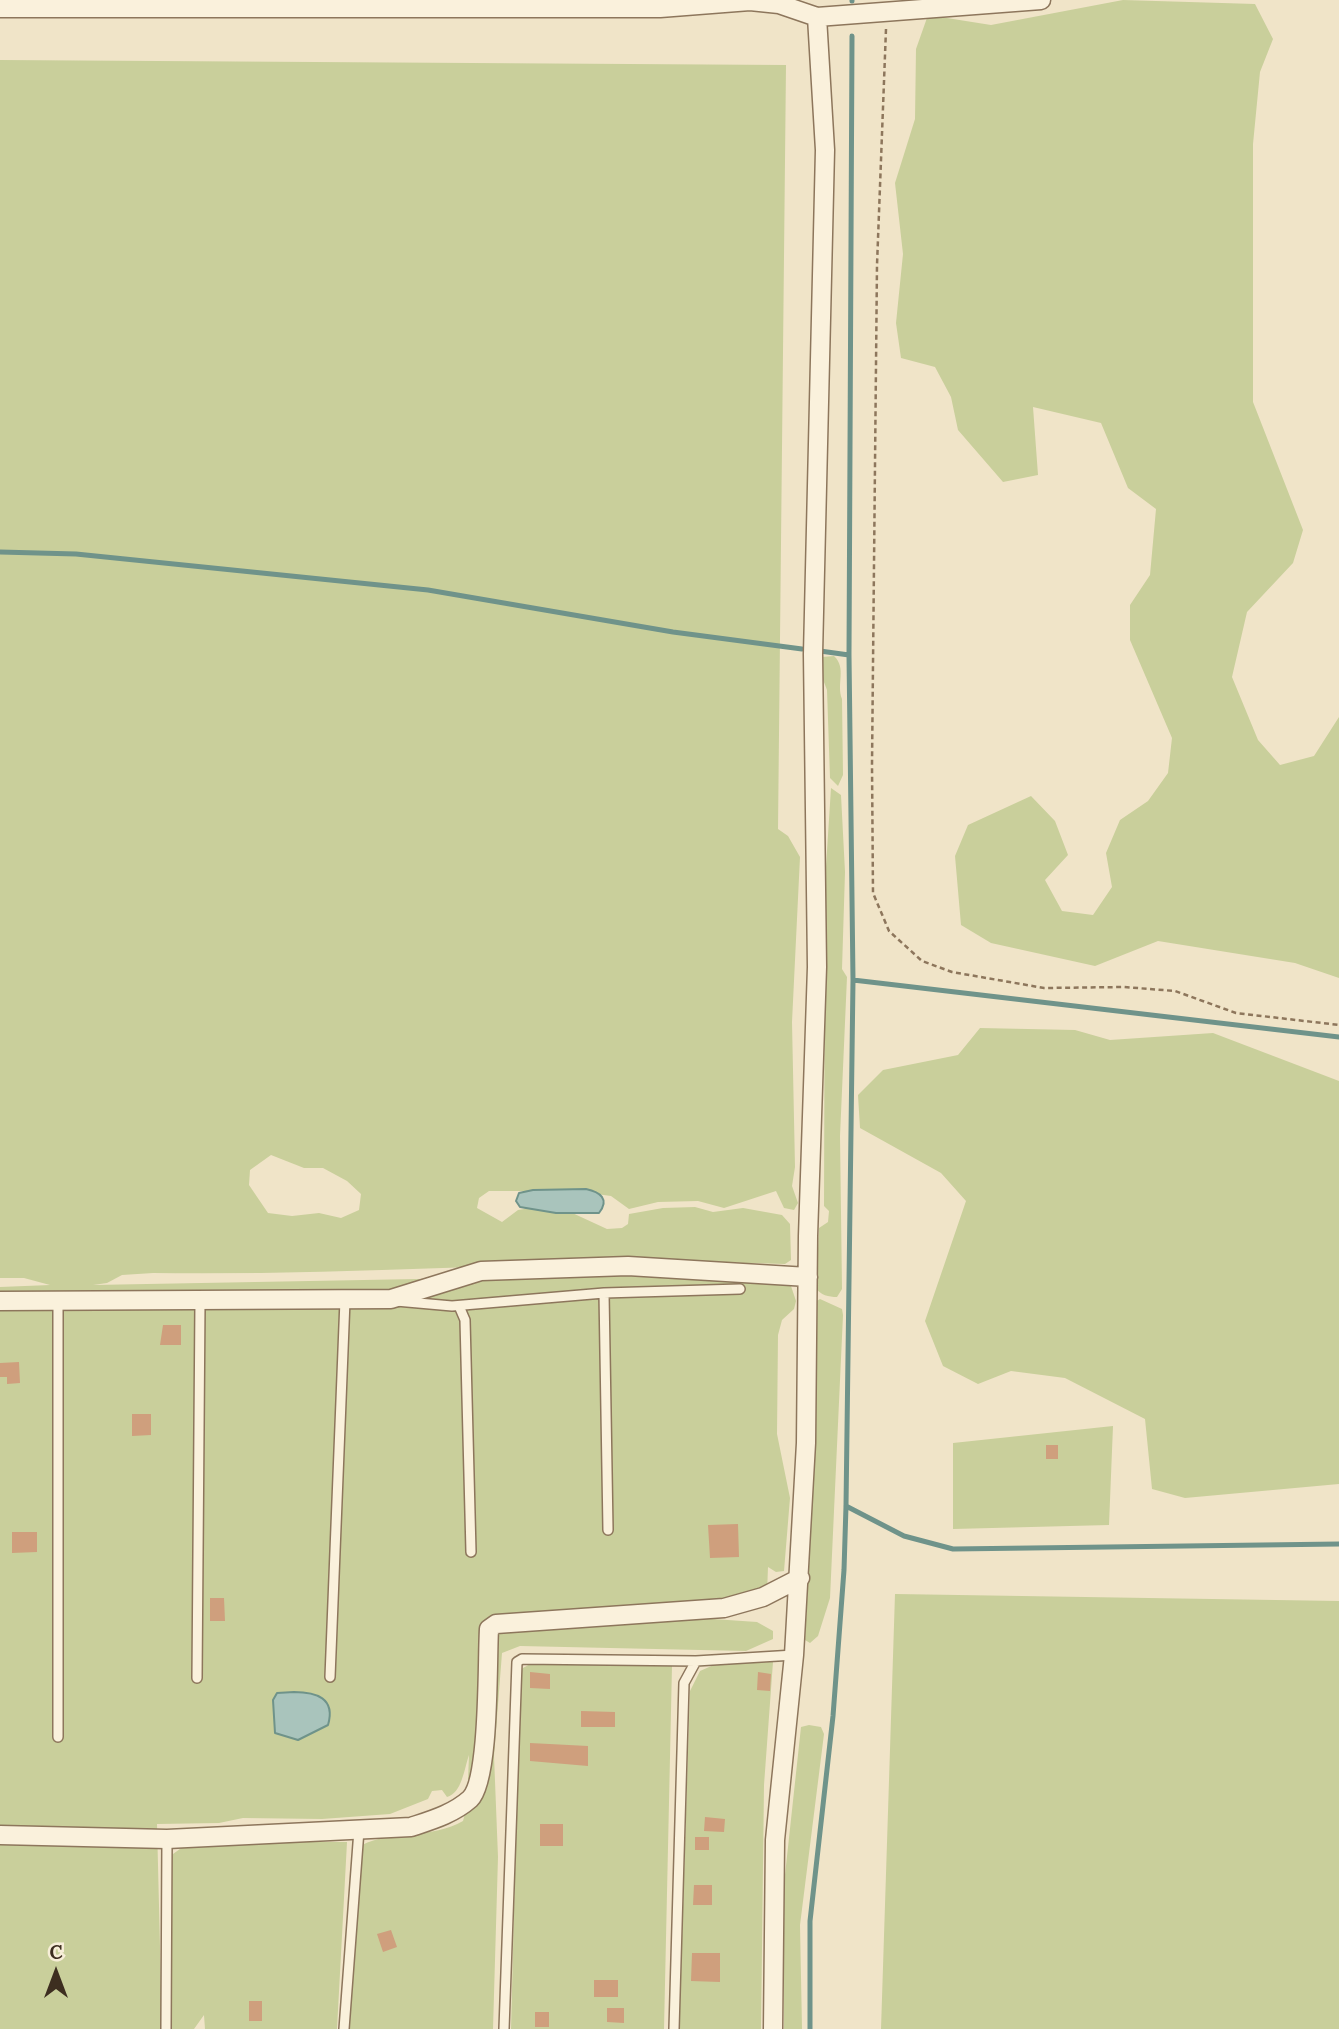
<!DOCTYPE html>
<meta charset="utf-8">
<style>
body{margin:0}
#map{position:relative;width:1339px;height:2029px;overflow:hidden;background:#f0e4c8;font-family:Lora,serif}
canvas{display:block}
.north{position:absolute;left:21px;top:1938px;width:70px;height:70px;-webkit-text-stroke:5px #f7eed8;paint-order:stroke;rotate:0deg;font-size:19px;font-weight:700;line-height:28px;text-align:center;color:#3d2e20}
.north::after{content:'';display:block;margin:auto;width:24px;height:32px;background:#3d2e20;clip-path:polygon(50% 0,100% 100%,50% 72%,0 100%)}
</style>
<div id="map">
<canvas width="1339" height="2029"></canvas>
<div class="north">С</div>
</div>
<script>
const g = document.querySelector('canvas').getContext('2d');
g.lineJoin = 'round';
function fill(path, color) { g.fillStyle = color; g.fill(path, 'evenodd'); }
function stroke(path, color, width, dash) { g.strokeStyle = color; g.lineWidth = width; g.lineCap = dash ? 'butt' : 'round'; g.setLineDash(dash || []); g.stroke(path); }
fill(new Path2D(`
 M 1123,0 L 1255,4 L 1273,39 L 1260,72 L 1253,144 L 1253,402 L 1303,530 L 1293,563 L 1247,612 L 1232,677 L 1258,740 L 1280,765 L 1314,756 L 1339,717 L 1339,978 L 1295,963 L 1158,941 L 1095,966 L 991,943 L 961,925 L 955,856 L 968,825 L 1031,796 L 1055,821 L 1068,855 L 1045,880 L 1062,911 L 1093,915 L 1112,887 L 1106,853 L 1120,820 L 1148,801 L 1168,773 L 1172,738 L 1130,640 L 1130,605 L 1150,575 L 1156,509 L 1128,488 L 1101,423 L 1033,407 L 1038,475 L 1003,482 L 958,430 L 951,397 L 935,367 L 901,358 L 896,323 L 903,254 L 895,183 L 915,119 L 916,49 L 928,15 L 991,25 Z
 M 0,60 L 786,65 L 778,829 L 788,836 L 800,857 L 792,1022 L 795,1167 L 792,1186 L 798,1203 L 794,1210 L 784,1208 L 776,1191 L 724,1208 L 698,1201 L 658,1202 L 629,1209 L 611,1196 L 575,1191 L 489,1191 L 479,1198 L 477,1208 L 502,1222 L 518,1210 L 530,1208 L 568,1211 L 607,1229 L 622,1228 L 628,1224 L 629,1214 L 663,1208 L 695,1207 L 713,1212 L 743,1208 L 782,1215 L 790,1224 L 791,1260 L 785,1264 C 574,1257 364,1276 153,1273 L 122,1275 L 107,1283 L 93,1285 L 472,1278 L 617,1271 L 782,1283 L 791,1286 L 796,1301 L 794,1309 L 782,1320 L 778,1335 L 777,1434 L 790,1498 L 784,1571 L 776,1572 L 768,1567 L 767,1594 L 738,1594 L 721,1601 L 640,1614 L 757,1622 L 773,1631 L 773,1639 L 746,1651 L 520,1646 L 502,1653 L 494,1756 L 498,1857 L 493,2029 L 350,2029 L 351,1916 L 362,1845 C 391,1830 433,1839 463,1821 L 467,1806 L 469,1755 C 464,1769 462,1793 447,1797 L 442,1790 L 432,1791 L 428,1799 L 390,1814 L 322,1819 L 243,1818 L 219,1823 L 157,1824 L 162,2029 L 0,2029 L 0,1287 L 50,1285 L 24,1278 L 0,1278 ZM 271,1155 L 304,1168 L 323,1168 L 347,1181 L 361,1194 L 359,1210 L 341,1218 L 319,1213 L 292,1216 L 268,1213 L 249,1185 L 250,1170 Z
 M 834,656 C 847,668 836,684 842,699 L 843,775 L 838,786 L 830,778 L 827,690 L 822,677 L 822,657 Z
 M 831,788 L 841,795 L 845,872 L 842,969 L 847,977 L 840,1136 L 842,1289 L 837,1297 C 829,1297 820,1295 816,1288 L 819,1228 L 828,1222 L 829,1211 L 824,1206 L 825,882 Z
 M 980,1028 L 1075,1030 L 1110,1040 L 1213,1033 L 1339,1081 L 1339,1484 L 1185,1498 L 1152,1489 L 1145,1419 L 1065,1378 L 1011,1371 L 978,1384 L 943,1366 L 925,1321 L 966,1201 L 941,1173 L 860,1128 L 858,1095 L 883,1070 L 958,1055 Z
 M 820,1299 L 842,1309 L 843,1315 L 830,1598 L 818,1636 L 810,1643 L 805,1640 L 811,1525 L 814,1311 L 815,1302 Z
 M 1113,1426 L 1109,1525 L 953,1529 L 953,1443 Z
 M 895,1594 L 1339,1601 L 1339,2029 L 881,2029 Z
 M 773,1662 L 764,1785 L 761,2029 L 679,2029 L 690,1691 L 700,1671 L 716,1664 Z
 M 532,1663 L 672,1666 L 664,2029 L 511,2029 L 520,1673 L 523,1668 Z
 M 809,1725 L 821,1727 L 824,1734 L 800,1925 L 802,2029 L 784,2029 L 784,1884 L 801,1727 Z
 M 191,1841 L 347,1842 L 337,2029 L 205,2029 L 204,2015 L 194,2029 L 170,2029 L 169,1867 L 173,1854 Z`), '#c9cf9b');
const water = new Path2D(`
 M 586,1189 C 600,1192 610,1199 599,1213 L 556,1213 L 520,1207 L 516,1201 L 519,1193 L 533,1190 Z
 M 294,1692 C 316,1692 336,1698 328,1725 L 298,1740 L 275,1733 L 273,1700 L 277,1693 Z`);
fill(water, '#a9c4bc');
stroke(water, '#6f938a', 2);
stroke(new Path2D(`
 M 852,0 L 852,1
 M 0,552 L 76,554 L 428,590 L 673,632 L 802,649
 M 820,651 L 849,655
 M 853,980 L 1339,1037
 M 846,1506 L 904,1536 L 953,1549 L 1339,1544
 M 810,2029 L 810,1921 L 833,1716 L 844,1570 L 846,1506 L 853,980 L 849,655 L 852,36`), '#6f938a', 5);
fill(new Path2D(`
 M 163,1325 L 181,1325 L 181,1345 L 160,1345 Z
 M 19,1362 L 20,1383 L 7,1384 L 7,1377 L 0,1377 L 0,1363 Z
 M 132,1414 L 151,1414 L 151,1435 L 132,1436 Z
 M 1046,1445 L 1058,1445 L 1058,1459 L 1046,1459 Z
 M 738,1524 L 739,1557 L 710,1558 L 708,1525 Z
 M 12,1532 L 37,1532 L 37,1552 L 12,1553 Z
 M 210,1598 L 224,1598 L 225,1621 L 210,1621 Z
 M 530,1672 L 550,1674 L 550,1689 L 530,1688 Z
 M 758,1672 L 771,1674 L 770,1691 L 757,1690 Z
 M 581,1711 L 615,1712 L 615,1727 L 581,1727 Z
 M 530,1743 L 588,1746 L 588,1766 L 530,1761 Z
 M 705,1817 L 725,1819 L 724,1832 L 704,1831 Z
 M 540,1824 L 563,1824 L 563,1846 L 540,1846 Z
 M 695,1837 L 709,1837 L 709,1850 L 695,1850 Z
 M 694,1885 L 712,1885 L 712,1905 L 693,1905 Z
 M 391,1930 L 397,1947 L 383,1952 L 377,1934 Z
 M 692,1953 L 720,1953 L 720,1982 L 691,1981 Z
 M 594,1980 L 618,1980 L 618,1997 L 594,1997 Z
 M 249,2001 L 262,2001 L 262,2021 L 249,2021 Z
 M 607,2008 L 624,2008 L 624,2023 L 607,2022 Z
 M 535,2012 L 549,2012 L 549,2027 L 535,2027 Z`), '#cf9f7d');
const lane = new Path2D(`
 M 604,1293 L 608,1530
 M 58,1301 L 58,1737
 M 396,1301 L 452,1306 L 604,1293 L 740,1289
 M 459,1306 L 465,1320 L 471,1552
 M 330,1677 L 345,1300
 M 197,1678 L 200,1302
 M 166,2029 L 167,1839
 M 344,2029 L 359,1830
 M 504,2029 L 517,1662 L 522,1659 L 696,1661 L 794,1655
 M 674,2029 L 684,1683 L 696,1661`);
const street = new Path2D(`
 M 0,8 L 660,8 L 750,1 L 779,4 L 817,17 L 1041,0
 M 0,1301 L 391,1299 L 481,1271 L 628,1266 L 808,1277
 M 0,1835 L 167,1839 L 411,1827 C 432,1820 453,1814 470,1799 C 490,1780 487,1661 489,1629 L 496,1624 L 724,1608 L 763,1597 L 800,1578
 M 773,2029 L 775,1840 L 794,1655 L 806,1443 L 808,1236 L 817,967 L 813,654 L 825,150 L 817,17`);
stroke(lane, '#8d765c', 12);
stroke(street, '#8d765c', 21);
stroke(new Path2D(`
 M 886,29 L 877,265 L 872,765 L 873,893 L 889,931 L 922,961 L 952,972 L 1044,988 L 1124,987 L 1175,991 L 1236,1013 L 1339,1025`), '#8d765c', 2.5, [5, 3.5]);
stroke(lane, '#faf1dc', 9);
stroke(street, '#faf1dc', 18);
</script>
